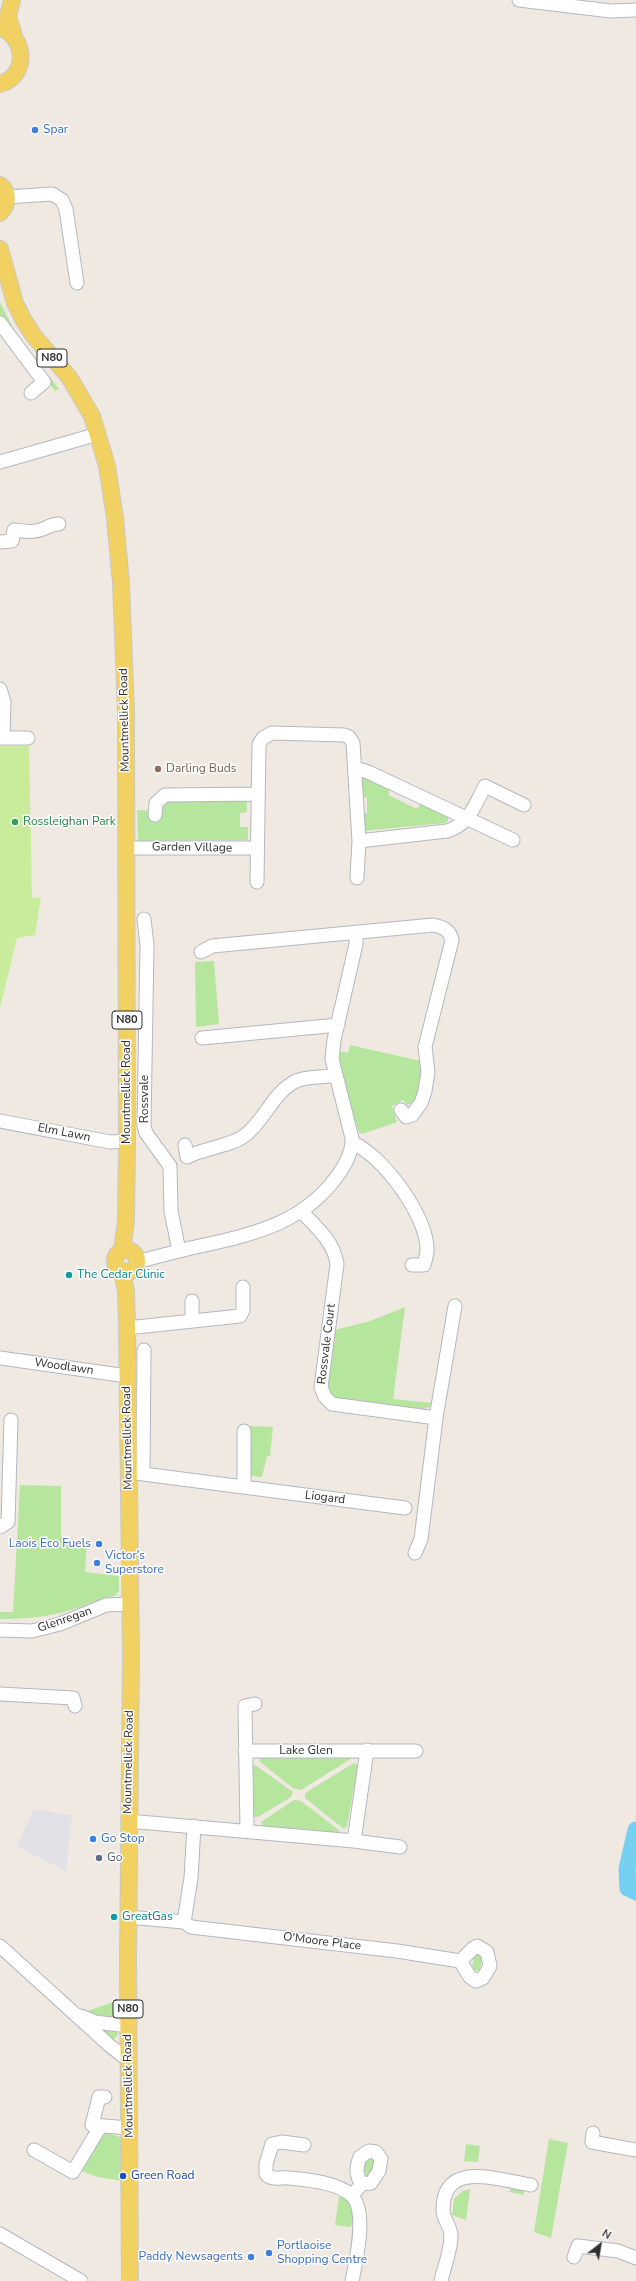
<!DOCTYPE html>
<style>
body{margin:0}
#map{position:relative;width:636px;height:2281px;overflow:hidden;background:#efe9e1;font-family:"Nunito Sans",sans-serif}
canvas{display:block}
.north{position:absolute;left:580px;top:2225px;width:40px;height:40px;-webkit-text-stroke:3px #fff;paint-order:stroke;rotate:31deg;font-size:11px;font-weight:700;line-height:16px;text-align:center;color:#2e2e2e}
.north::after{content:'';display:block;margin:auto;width:14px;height:18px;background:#2e2e2e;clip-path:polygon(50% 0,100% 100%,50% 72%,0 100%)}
</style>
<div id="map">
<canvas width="636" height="2281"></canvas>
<div class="north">N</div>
</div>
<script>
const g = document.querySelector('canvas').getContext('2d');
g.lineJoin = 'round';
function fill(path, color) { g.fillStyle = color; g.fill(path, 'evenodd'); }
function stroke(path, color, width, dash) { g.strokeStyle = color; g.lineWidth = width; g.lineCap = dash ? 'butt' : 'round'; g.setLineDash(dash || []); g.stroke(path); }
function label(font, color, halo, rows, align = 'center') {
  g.font = font + ' "Nunito Sans",sans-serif'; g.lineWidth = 3; g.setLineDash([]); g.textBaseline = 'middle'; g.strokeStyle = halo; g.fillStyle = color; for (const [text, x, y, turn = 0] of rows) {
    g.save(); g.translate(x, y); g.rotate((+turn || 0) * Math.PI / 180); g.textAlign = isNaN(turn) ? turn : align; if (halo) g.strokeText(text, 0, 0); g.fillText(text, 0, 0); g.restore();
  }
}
fill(new Path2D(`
 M 34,1809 L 72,1815 L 66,1871 L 17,1846 Z`), '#e3e1e8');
fill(new Path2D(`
 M 0,302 L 17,336 L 59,389 L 55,391 L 0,318 Z
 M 363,776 L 390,789 L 388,795 L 417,809 L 421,803 L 448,816 L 448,821 L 445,823 L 362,831 L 359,813 L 367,813 L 367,798 L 359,797 L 360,777 Z
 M 247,800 L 247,812 L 240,813 L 240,827 L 248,827 L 248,840 L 138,841 L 137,810 L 161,811 L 166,802 Z
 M 214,961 L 219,1024 L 196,1027 L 195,962 Z
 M 350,1045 L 421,1061 L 422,1083 L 414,1103 L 407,1105 L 403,1100 L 392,1106 L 397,1122 L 362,1134 L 359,1132 L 341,1078 L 339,1065 L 340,1051 L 348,1053 Z
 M 405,1307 L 393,1399 L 433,1403 L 430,1407 L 423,1409 L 336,1399 L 326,1390 L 331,1331 L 370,1321 Z
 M 250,1426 L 273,1427 L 270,1456 L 267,1456 L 262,1477 L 251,1476 Z
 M 20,1485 L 61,1486 L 61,1537 L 87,1542 L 85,1572 L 119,1576 L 119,1591 L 115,1596 C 98,1599 87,1605 71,1610 C 48,1617 24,1619 0,1619 L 0,1612 L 13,1612 Z
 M 351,1756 L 352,1758 L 301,1790 L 294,1789 L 259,1761 L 262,1757 Z
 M 354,1763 L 358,1765 L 347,1826 L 344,1829 L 305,1798 L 305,1793 Z
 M 255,1765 L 293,1792 L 291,1797 L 258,1817 L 254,1817 L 253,1766 Z
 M 294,1800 L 301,1801 L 340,1831 L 338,1834 L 263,1826 L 261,1822 Z
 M 478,1955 L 482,1958 L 480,1970 L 474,1971 L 472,1968 L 474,1956 Z
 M 116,2001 L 122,2004 L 117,2018 L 94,2017 L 88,2014 L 88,2011 Z
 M 115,2028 L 118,2034 L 113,2041 L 95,2029 Z
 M 104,2132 L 120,2137 L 123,2181 L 98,2177 L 76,2169 L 92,2155 Z
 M 549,2139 L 568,2143 L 551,2238 L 534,2232 Z
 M 466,2144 L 480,2146 L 478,2162 L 464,2161 Z
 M 367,2158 L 372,2158 L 376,2163 L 368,2177 L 362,2175 L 361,2164 Z
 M 512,2186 L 523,2189 L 524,2195 L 509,2192 Z
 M 470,2189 L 466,2220 L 452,2215 L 454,2199 L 463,2191 Z
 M 340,2192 C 351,2201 354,2214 351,2227 L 335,2225 Z`), '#b6e59e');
fill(new Path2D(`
 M 0,746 L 29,746 L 32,898 L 41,897 L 35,935 L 17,938 L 0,1008 Z`), '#c9ec9a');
stroke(new Path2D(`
 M 636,1830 L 627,1869 L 628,1888 L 636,1892`), '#75cff0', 17);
const minor = new Path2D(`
 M 519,0 L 611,11 L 636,10
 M 7,197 L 52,194 L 62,200 L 66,209 L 77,283
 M 0,323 L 44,382 L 31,393
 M 0,462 L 98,434
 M 0,542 L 12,541 L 14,530 C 23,531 32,533 40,530 C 48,528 50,524 59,524
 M 0,689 L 4,702 L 3,738
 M 0,738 L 28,738
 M 355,768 L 368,772 L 513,840
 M 155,815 L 156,803 L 165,795 L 258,794
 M 359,841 L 447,831 C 470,824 474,806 485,786 L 524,805
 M 127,848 L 257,848
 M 257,882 L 259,744 L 263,738 L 272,733 L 344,735 L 349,737 L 353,743 L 359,841 L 357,878
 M 201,952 L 212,946 L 433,925 C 443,927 450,930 452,940 L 425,1047 L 428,1072 L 425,1091 L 421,1103 L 412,1115 L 406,1117 L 401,1110
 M 202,1038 L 338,1025
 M 0,1121 L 110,1142 L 127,1141
 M 353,1143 C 383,1156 428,1217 427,1250 C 427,1255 425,1261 424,1265 L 412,1265
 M 185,1145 L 187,1157 C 204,1148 231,1146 244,1136 C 265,1121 272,1093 296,1081 C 307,1076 323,1078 335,1075
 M 302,1212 C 317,1228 334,1242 337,1264 L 321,1387 L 325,1397 L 332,1404 L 436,1418
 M 179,1251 C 240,1236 299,1230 338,1175 C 345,1165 353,1151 352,1138 L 332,1059 L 334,1040 L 356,944 L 356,934
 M 137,1259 L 144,1260 L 179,1251 L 171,1211 L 170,1166 L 146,1133 L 144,1126 L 147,945 L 144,919
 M 192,1301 L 192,1321
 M 127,1328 L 240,1316 L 243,1310 L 243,1287
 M 0,1358 L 127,1376
 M 244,1431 L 244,1487
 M 128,1472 L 405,1508
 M 143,1474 L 144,1350
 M 0,1527 L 8,1522 L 11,1420
 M 415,1553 L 421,1539 L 436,1418 L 455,1306
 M 0,1630 L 32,1631 L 60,1624 L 106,1605 L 130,1604
 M 0,1694 L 73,1698 L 75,1706
 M 245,1751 L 416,1751
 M 128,1821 L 354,1841 L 400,1847
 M 247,1831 L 245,1706 L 255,1704
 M 354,1841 L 367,1750
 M 128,1917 L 184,1922 L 191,1927 L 397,1951 L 460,1961 L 470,1977 L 476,1981 L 483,1978 L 490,1966 L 487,1952 L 477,1946 C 470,1949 467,1956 460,1961
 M 184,1922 L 191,1878 L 194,1826
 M 0,1946 L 109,2045 L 128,2060
 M 81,2016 L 95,2022 L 128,2026
 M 105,2097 L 99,2097 L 92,2125 L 129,2128
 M 593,2133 L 592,2142 L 636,2150
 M 304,2145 L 282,2142 L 272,2144 L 266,2164 L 266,2174 C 272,2181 281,2177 289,2178 C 307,2180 337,2182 351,2195 C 368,2210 356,2261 352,2281
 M 34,2150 L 73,2172 L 100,2127
 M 352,2195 L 362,2184 C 355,2176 356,2167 360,2157 L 369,2151 L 376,2152 L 381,2159 L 379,2171 L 371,2183 L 362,2184
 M 0,2234 L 81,2281
 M 574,2257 L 578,2246 L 618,2251 L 636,2258
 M 441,2281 C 444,2267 451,2251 451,2236 C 451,2226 443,2220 443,2210 C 443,2159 498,2180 531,2185`);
const major = new Path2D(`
 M 12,0 L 8,16 L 14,36
 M 0,27 C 26,37 29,76 0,84
 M 0,185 C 10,193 8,205 0,213
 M 0,249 L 15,303 L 23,319 L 33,335 L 69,377 L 92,416 L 107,466 L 115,518 L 121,583 L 126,712 L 127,1141 L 126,1221 L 122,1250
 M115 1261a11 11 0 1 1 22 0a11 11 0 1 1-22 0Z
 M 122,1272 L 126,1291 L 127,1328 L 131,1655 L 128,1960 L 130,2281`);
stroke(minor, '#b4b7c1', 15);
stroke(major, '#c9c9c9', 18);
stroke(minor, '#fff', 13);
stroke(major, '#f2d163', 16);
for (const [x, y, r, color] of [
 [35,130,4,"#3f7fe0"],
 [158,769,4,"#8d6e63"],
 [15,822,4,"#2e9e5b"],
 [69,1275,4,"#0f9aa8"],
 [99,1544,4,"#3f7fe0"],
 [97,1563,4,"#3f7fe0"],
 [93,1839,4,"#3f7fe0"],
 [99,1858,4,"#5c6f8a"],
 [114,1917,4,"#0f9aa8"],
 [123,2176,4,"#1a4fb4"],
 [269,2253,4,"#3f7fe0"],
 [251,2257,4,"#3f7fe0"]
]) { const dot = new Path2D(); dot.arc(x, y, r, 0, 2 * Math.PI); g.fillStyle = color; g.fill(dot); stroke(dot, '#fff', 1.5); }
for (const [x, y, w] of [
 [52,358,30],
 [127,1020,30],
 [128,2009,30]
]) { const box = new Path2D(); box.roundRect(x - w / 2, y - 9, w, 18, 3); g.fillStyle = '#fff'; g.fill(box); stroke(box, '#2e2e2e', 1); }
label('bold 11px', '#2e2e2e', null, [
 ["N80",52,358],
 ["N80",127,1020],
 ["N80",128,2009]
]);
label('12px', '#366cbe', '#fff', [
 ["Spar",43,130],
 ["Laois Eco Fuels",91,1544,"right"],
 ["Victor's",105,1556],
 ["Superstore",105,1570],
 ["Go Stop",101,1839],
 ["Portlaoise",277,2246],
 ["Shopping Centre",277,2260],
 ["Paddy Newsagents",243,2257,"right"]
], 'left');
label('12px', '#2e2e2e', '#fff', [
 ["Mountmellick Road",125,720,-91],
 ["Garden Village",192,848,1],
 ["Mountmellick Road",127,1092,-90],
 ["Rossvale",145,1099,-90],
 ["Elm Lawn",64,1133,11],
 ["Rossvale Court",327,1344,-83],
 ["Woodlawn",64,1367,8],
 ["Mountmellick Road",128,1438,-91],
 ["Liogard",325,1498,7],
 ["Glenregan",65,1620,-19],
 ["Lake Glen",306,1751],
 ["Mountmellick Road",129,1762,-89],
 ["O'Moore Place",322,1942,7],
 ["Mountmellick Road",129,2086,-91]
]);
label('12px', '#785e54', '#fff', [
 ["Darling Buds",166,769]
], 'left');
label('12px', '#27864d', '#fff', [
 ["Rossleighan Park",23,822]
], 'left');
label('12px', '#0d838f', '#fff', [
 ["The Cedar Clinic",77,1275],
 ["GreatGas",122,1917]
], 'left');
label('12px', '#4e5e75', '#fff', [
 ["Go",107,1858]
], 'left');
label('12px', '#164399', '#fff', [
 ["Green Road",131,2176]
], 'left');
</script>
